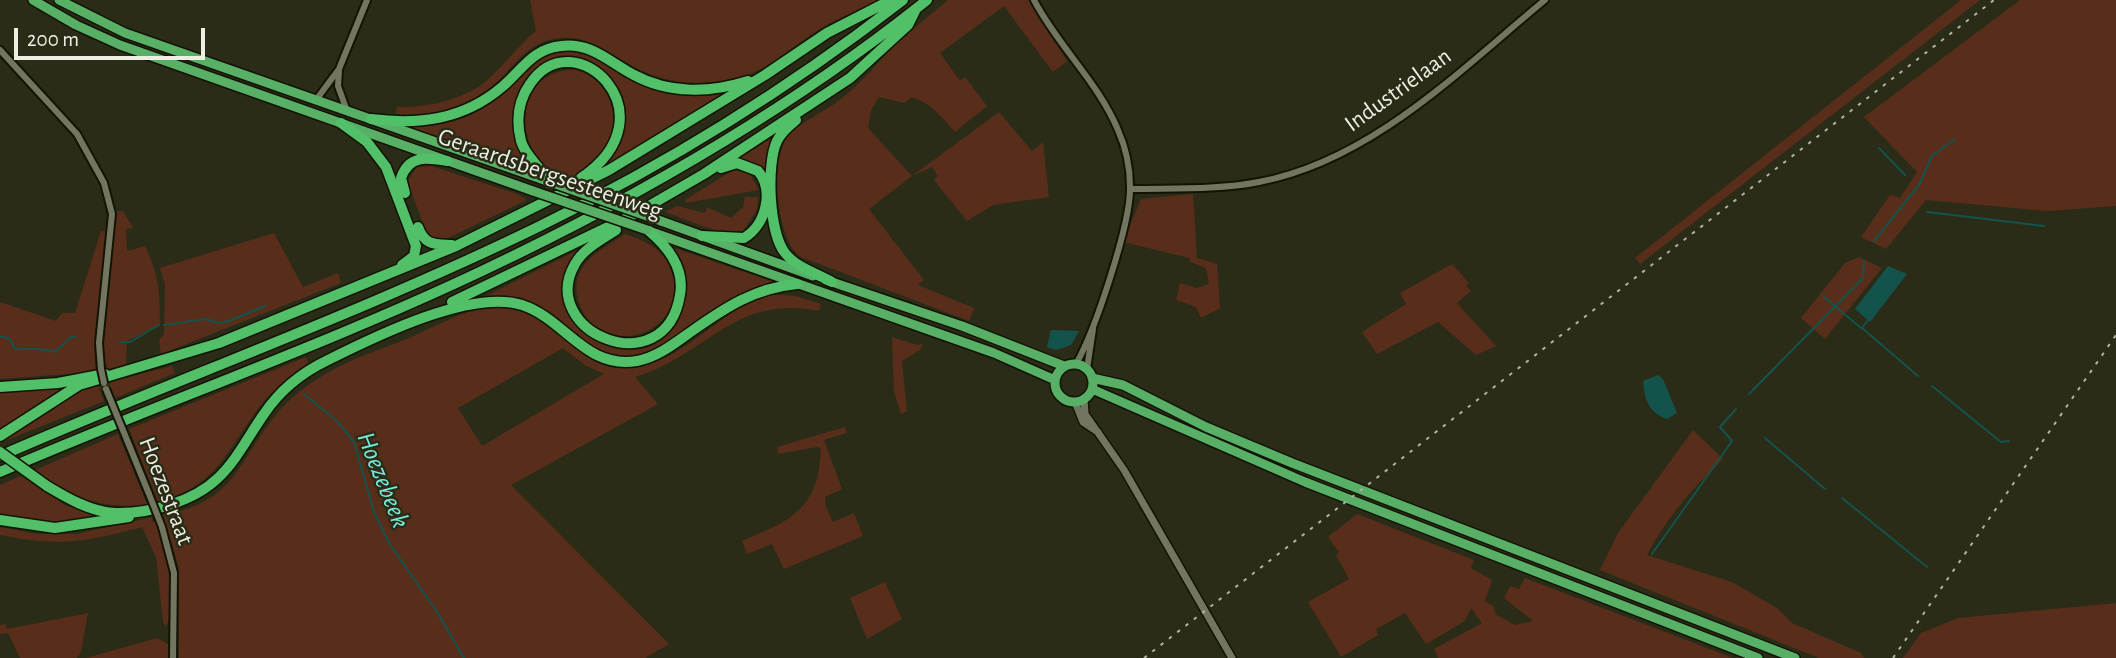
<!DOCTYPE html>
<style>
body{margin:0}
#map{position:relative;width:2116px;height:658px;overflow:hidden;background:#2a2c18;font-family:"Alegreya Sans",sans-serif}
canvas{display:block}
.scale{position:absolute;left:14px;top:28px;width:191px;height:32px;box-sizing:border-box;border:4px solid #edefe3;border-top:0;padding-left:9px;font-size:21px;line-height:24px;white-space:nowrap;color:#edefe3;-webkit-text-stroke:5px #2a2c18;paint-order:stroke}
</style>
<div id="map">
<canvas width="2116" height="658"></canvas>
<div class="scale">200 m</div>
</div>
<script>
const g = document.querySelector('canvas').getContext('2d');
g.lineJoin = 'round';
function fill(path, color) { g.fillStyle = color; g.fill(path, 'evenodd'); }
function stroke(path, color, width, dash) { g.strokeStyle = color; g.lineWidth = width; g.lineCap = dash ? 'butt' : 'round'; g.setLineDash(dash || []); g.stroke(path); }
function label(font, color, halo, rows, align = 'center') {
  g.font = font + ' "Alegreya Sans",sans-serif'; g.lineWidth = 5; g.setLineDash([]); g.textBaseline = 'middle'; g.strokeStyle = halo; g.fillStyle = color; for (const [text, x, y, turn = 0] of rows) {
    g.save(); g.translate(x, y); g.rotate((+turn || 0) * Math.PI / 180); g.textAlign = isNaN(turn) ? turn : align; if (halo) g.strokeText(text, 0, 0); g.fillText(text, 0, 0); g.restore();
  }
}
fill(new Path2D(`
 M 530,0 L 878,0 C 861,10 842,16 825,26 C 802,39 782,58 759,70 C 726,86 683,87 650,74 C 615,61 593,31 553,39 C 531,43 517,61 503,76 C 475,105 436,118 396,114 L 397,107 C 423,108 458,101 481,85 C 501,70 516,47 536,31 Z
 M 948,0 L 1028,0 L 1067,61 L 1053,72 L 1004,6 L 940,53 L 960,81 L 965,77 L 987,106 L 955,132 C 942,117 931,103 912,97 L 904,103 L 879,97 L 871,110 L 868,128 L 912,176 L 999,112 L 1032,151 L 1043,142 L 1049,197 L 993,205 L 967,221 L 934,180 L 938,176 L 932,167 L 912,176 L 869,209 L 924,280 L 918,285 L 974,308 L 969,321 L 801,257 C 776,241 770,159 788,136 C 802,120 825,112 841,99 C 861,84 877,63 895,45 C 912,29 931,15 948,0 Z
 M 1961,0 L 1980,0 L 1640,264 L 1635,258 Z
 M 2020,0 L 2116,0 L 2116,206 L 2047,211 L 1926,200 L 1886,249 L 1861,237 L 1890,195 L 1900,198 L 1917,172 L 1864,117 Z
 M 565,50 C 594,52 609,68 633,81 C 666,97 700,95 734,91 L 603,168 C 681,79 529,7 514,110 C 511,130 516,150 529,165 L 527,168 L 409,128 C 415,125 423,127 430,126 C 446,123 463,120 477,112 C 511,94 526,56 565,50 Z
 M 576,70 C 611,81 624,119 604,149 C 596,161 583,170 571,179 C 563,175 552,175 548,170 C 511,137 519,68 576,70 Z
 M 774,137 L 767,158 L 767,178 L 760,167 L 738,159 Z
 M 431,166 L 517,194 L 527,200 L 448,238 L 432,239 L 427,233 L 407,182 L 417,167 Z
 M 733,170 L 750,174 L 759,190 L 686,203 L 685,200 Z
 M 1193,194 L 1197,258 L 1217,264 L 1220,308 L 1201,318 L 1196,307 L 1176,300 L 1180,283 L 1197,288 L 1209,284 L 1206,268 L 1190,262 L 1190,258 L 1123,242 L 1141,199 Z
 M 745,197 L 758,197 L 757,210 L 743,231 C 715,236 688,219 665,212 L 677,206 L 705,213 L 707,207 L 731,218 L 743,207 Z
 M 115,211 L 123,211 L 133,228 L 126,229 L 127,251 L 145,246 C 159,276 160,292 160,325 L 127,341 L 126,365 L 107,369 C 93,323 116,260 115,211 Z
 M 101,231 L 107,231 L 94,345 L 96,372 L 0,379 L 0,302 L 56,321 L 62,313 L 75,313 Z
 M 274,233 L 303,287 L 338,273 L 341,283 L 161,354 L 159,340 L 164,334 L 165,285 L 160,268 Z
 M 625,234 C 649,242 670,252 674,282 C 681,338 598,360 579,303 C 575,291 575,277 583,267 C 592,253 611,244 625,234 Z
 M 588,245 C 520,317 628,387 673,324 C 681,313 686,301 685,288 C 685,275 676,260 671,247 L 777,283 L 739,295 L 652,352 L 630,357 L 595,350 L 553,314 L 529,302 L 484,297 Z
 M 1859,257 L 1882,268 L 1825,339 L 1801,318 L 1845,263 Z
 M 1452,264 L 1469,283 L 1466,286 L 1471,291 L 1457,303 L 1496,346 L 1476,355 L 1438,322 L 1377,354 L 1362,332 L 1406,304 L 1400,293 Z
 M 769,294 L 795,296 L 821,304 L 819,311 C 733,294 707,356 635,377 L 658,404 L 511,485 L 669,644 L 645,658 L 179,658 L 179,568 L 163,515 C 240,501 238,457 281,409 C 296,392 316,379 336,368 C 359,356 385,348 409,338 C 453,318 497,290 544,322 C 573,342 589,370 629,368 C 679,366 720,310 769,294 ZM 563,348 L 585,365 L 604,374 L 482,446 L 458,408 Z
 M 892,337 L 917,345 L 923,344 L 920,350 L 902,361 L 907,411 L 901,414 L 894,392 Z
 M 306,357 L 308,363 C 290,375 274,388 260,406 C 227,449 218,487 158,502 L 129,429 Z
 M 172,366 L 175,373 L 115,398 L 109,382 Z
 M 98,385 L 104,401 L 0,443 L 0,440 L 79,390 Z
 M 62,388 L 0,429 L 0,392 Z
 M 845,427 L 847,433 L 824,440 L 842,489 L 825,497 L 826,507 L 833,522 L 854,513 L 863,536 L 784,569 L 772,544 L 747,554 L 742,541 C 792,520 818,510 821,449 L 817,447 L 778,454 L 777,447 Z
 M 1693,430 L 1723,459 C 1693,488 1666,518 1647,555 L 1732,582 L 1777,608 L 1792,623 L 1861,653 L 1864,658 L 1819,658 L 1600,570 L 1618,533 Z
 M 118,434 L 147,504 C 103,511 70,496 35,470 Z
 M 21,476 L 65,505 L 104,518 L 51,525 L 0,517 L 0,485 Z
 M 1357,514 L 1474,560 L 1471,568 L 1492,580 L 1485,601 L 1494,607 L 1495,614 L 1515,625 L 1533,621 L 1504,598 L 1510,586 L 1519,589 L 1525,578 L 1733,658 L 1438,658 L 1434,649 L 1482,623 L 1471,608 L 1465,621 L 1426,644 L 1405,613 L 1376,629 L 1378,635 L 1341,657 L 1308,602 L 1349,579 L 1336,555 L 1339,552 L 1328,537 Z
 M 153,517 L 151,522 L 155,521 C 167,549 180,599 166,627 L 163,622 L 156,557 L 142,527 C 85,542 59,547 0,535 L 0,527 L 37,534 L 77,534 Z
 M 885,582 L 902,619 L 867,639 L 850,598 Z
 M 2116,603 L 2116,658 L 1903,658 L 1921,633 L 1958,618 Z
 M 88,613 L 81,652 L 77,658 L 20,658 L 8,633 L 0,634 L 0,625 L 6,624 L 7,629 Z
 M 157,638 L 168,644 L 168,658 L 86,658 Z`), '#582e1b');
fill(new Path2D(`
 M 1888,266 L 1907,274 L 1870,322 L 1855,309 Z
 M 1051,330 L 1079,331 L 1071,345 L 1056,350 L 1047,347 Z
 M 1658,375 L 1663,379 L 1677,413 L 1667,419 C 1648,412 1645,400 1643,381 Z`), '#14534b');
stroke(new Path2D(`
 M 1879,148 L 1905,175
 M 1927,212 L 2044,226
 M 1874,241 L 1919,185 L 1932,156 L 1955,139
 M 1824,297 L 1861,328
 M 1868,320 L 1862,328 L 1918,376
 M 164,325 L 206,319 L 218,323 L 229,321 L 265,306
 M 0,336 L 10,339 L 15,349 C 29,350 41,347 55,352 L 71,337 L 76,337
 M 121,342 L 130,342 L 159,325
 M 1932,386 L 2001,442 L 2009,441
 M 304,394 L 337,421 L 354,442 L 374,512 L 389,543 L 437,612 L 464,658
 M 1749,394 L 1863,278 L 1864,262
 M 1765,438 L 1825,489
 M 1842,498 L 1927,567
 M 1652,554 L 1732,441 L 1720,427 L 1736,409`), '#14534b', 2);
const tertiary = new Path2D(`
 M 1034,0 C 1058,46 1098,82 1118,130 C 1126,148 1130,167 1130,187 C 1131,223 1095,331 1076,364
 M 0,50 L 77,134 L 104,183 L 112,214 L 99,343 L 101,369
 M 339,71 L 338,86 L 347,111
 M 316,100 L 339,69 L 367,0
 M 1131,189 C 1173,188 1218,190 1259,182 C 1371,161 1460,70 1545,0
 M 1087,369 L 1093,329
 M 127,440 L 149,494
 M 162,527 L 174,573 L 173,658`);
const secondary = new Path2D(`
 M 1084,399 L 1085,414 L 1124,470 L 1232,658
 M 1075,402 L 1083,422 L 1098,432`);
const trunk = new Path2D(`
 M 33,0 L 76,25 L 120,45 L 533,191
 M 59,0 L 125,33 L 547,181
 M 661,221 L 813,276
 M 649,231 L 994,353 L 1055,380
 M 826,280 L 962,326 L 1064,366
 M1055 383a19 19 0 1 1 38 0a19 19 0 1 1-38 0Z
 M 1092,378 L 1123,385 L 1206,427 L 1292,463 L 1795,658
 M 1092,389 L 1305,482 L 1758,658`);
const motorway = new Path2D(`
 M 371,119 C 419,125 463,120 502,87 C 522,70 532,49 561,46 C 591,42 609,62 634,75 C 669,94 710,93 748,81
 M 796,120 C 789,126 781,132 777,141 C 766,164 769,233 785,253 C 797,268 816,273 832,282
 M 341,123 L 367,142 L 386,167 L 416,246 L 414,256 L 402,265
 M 547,181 C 541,166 526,158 521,141 C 516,121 518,101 530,84 C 574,18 675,115 581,178
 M 405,193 L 401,178 C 409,154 428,158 447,161
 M 418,227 C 425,246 435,244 452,245
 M 616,230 C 602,239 583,249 575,264 C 536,332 665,386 680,295 C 685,268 668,247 649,231
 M 702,236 L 744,238 C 765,226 775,191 758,171 L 737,163 L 721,168
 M 452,302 L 635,214 L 704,174 L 850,78 L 908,25 L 915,11
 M 0,387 L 58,383 L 105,374
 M 0,436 L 79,385 L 219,343 L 456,246 L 609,170 L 765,75 L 827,33 L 891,0
 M 0,456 C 179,378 364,312 540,226 C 667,164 791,87 903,0
 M 0,472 C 160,403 326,345 484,270 C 640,196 792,108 927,0
 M 47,486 C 67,498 91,512 115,513 C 149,514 193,502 218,478 C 237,460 249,435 264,414 C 280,390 303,372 328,360 C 376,336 471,289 522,305 C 565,319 586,370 637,361 C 658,357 675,343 692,331 C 726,307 755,288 797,284
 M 0,520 L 55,528 L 129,517`);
stroke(tertiary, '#131403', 10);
stroke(secondary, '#131403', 10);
stroke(trunk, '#131403', 12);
stroke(motorway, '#131403', 13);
stroke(tertiary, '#72755f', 6);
stroke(secondary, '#72755f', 7);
stroke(trunk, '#58b067', 9);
stroke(motorway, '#52bf69', 10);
stroke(new Path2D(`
 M 1144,658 L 1994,0
 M 1893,658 L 2116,335`), '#b0b2a3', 2, [3.5, 7]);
const tertiaryBridge = new Path2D(`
 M 101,369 L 104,383
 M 106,389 L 127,440
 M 149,494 L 162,527`);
const trunkBridge = new Path2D(`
 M 547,181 L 661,221
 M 533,191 L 647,230`);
const motorwayBridge = new Path2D(`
 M 0,452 L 47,486`);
stroke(tertiaryBridge, '#131403', 10, []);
stroke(trunkBridge, '#131403', 12, []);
stroke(motorwayBridge, '#131403', 13, []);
stroke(tertiaryBridge, '#72755f', 6);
stroke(trunkBridge, '#58b067', 9);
stroke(motorwayBridge, '#52bf69', 10);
label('24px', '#edefe3', '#2a2c18', [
 ["Industrielaan",1398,90,-36],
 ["Geraardsbergsesteenweg",550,174,19],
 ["Hoezestraat",166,491,69]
]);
label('italic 26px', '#78ecdb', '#2a2c18', [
 ["Hoezebeek",383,480,68]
]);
</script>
